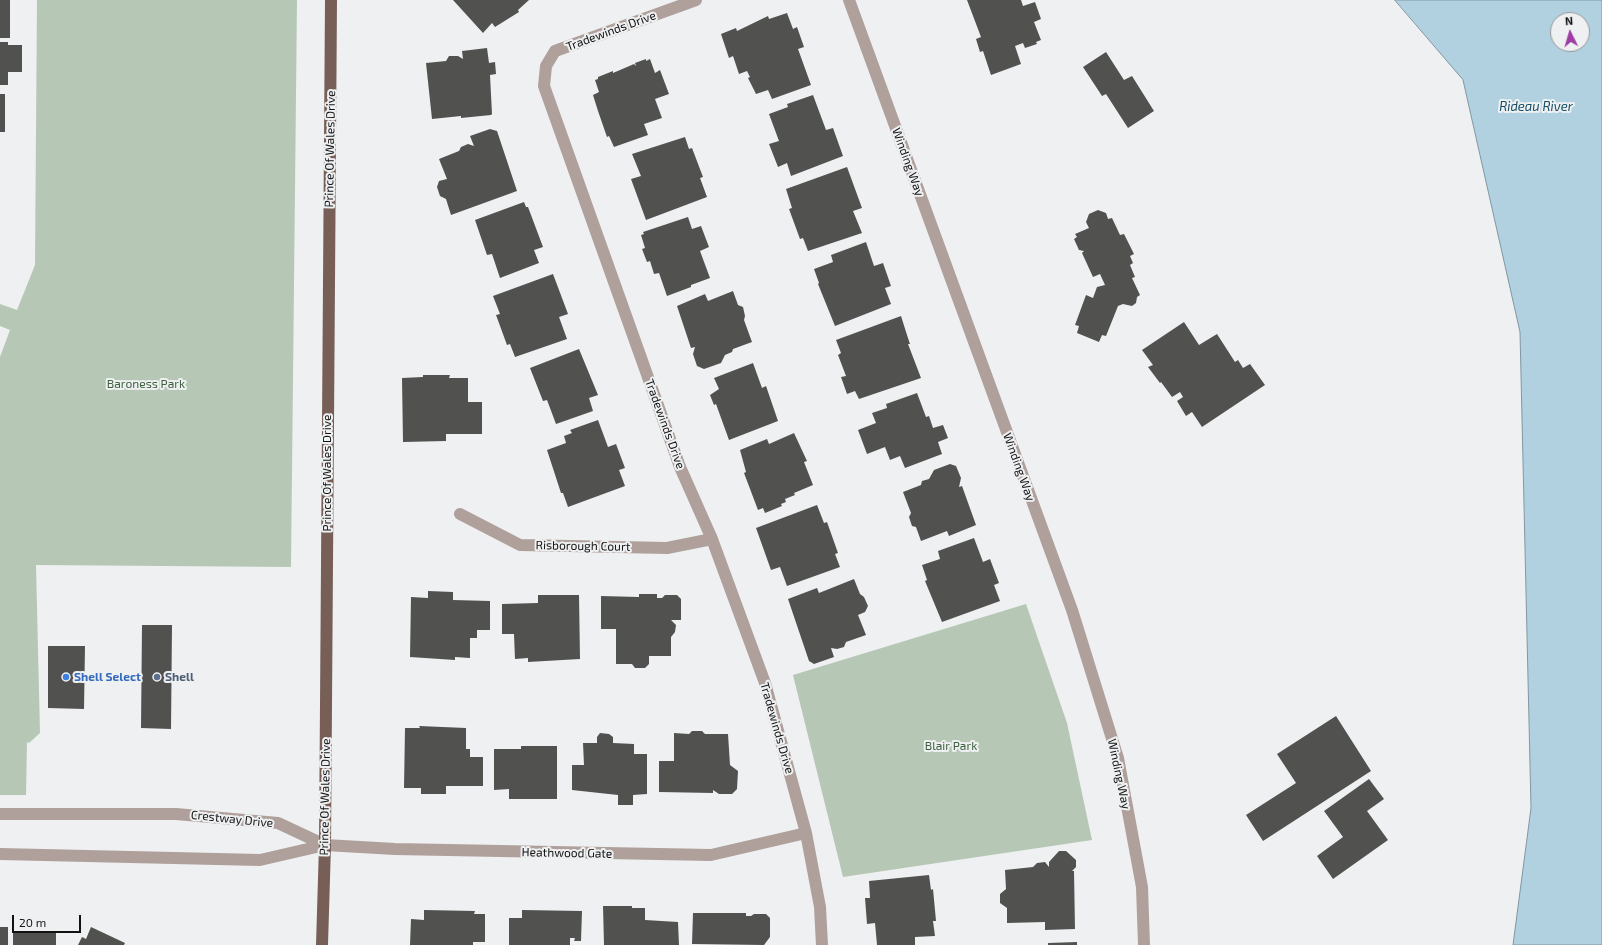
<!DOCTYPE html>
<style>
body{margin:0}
#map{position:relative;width:1602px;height:945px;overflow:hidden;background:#eff0f1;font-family:"Exo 2",sans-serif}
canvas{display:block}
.north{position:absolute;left:1550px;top:12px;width:40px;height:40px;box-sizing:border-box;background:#eff0f1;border:1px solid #979798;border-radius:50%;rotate:355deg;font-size:11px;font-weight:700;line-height:16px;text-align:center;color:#121213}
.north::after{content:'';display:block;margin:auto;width:14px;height:18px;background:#9d3da5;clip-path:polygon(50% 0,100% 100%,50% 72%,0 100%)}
.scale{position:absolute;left:12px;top:915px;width:69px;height:18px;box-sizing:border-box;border:2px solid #121213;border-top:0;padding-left:5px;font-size:12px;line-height:14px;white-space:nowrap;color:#121213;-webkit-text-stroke:3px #eff0f1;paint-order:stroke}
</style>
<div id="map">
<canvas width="1602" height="945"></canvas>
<div class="north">N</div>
<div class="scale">20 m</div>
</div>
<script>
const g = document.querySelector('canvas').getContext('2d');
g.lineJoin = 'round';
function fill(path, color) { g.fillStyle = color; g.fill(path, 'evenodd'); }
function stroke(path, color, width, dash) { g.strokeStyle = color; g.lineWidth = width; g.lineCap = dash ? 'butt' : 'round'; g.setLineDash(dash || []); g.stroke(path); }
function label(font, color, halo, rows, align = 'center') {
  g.font = font + ' "Exo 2",sans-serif'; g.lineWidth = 4; g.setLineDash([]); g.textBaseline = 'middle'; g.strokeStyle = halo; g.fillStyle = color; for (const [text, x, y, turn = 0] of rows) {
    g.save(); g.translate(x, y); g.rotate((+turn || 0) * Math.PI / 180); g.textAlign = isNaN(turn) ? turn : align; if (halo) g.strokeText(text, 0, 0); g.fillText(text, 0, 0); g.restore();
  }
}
fill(new Path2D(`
 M 37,0 L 297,0 L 291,567 L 36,565 L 40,733 L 29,743 L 27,742 L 26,795 L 0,795 L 0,357 L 10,330 L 0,326 L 0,304 L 17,310 L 35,265 Z
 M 1026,604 L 1067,723 L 1092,840 L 843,877 L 793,675 Z`), '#b6c7b6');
const water = new Path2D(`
 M 1395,0 L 1602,0 L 1602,945 L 1513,945 L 1531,808 L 1520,332 L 1463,80 ZM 1558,20 L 1582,20 L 1582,44 L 1558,44 Z`);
fill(water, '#b1d0e0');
stroke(water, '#8197a2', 1);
fill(new Path2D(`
 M 0,0 L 10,0 L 10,38 L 0,38 Z
 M 453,0 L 529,0 L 518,10 L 519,12 L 495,27 L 492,23 L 483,33 Z
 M 967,0 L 1021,0 L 1023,6 L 1035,2 L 1041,19 L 1034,22 L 1041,40 L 1036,42 L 1037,44 L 1025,48 L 1023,43 L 1015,46 L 1021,64 L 991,75 L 983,51 L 980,52 L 976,39 L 981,37 Z
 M 787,13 L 793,29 L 797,27 L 804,47 L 798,49 L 811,85 L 772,99 L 768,90 L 756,94 L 748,78 L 750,77 L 747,71 L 739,74 L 733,56 L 729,58 L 721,34 L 736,28 L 737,31 L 768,16 L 769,19 Z
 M 0,42 L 8,42 L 8,45 L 22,45 L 22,72 L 8,72 L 8,85 L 0,85 Z
 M 487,48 L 489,63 L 495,62 L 496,74 L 490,75 L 492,114 L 491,115 L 461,118 L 461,116 L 432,119 L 426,63 L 446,61 L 449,56 L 458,56 L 463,59 L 462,51 Z
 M 1106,52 L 1124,80 L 1132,76 L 1154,111 L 1128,128 L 1106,94 L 1102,96 L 1083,67 Z
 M 646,59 L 646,61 L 650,59 L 655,73 L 660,70 L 669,94 L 655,99 L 662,118 L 644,124 L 648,135 L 614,147 L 609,136 L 607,137 L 598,111 L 593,95 L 599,92 L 595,80 L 598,79 L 598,77 L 613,71 L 613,73 L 634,64 L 636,66 L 635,63 Z
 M 0,94 L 5,94 L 5,132 L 0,132 Z
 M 813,95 L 826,130 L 833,128 L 843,156 L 791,176 L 787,163 L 778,167 L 769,144 L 779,141 L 769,114 L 788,107 L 787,104 Z
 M 490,129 L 497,131 L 517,191 L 451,215 L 446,199 L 440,196 L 437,187 L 439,181 L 447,179 L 439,159 L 459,151 L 461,147 L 468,144 L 474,146 L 470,136 Z
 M 685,137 L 689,149 L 692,148 L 703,177 L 700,178 L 707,197 L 646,220 L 631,179 L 641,176 L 632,154 Z
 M 847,167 L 862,208 L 853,211 L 862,233 L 808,251 L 803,238 L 800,239 L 789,209 L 792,208 L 786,189 Z
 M 524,202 L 526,207 L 528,207 L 543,247 L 534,250 L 539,263 L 500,278 L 492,254 L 487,255 L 475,220 Z
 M 1098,210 L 1106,213 L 1108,219 L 1112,218 L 1120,235 L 1124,234 L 1134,254 L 1130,256 L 1133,263 L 1130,265 L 1135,277 L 1132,278 L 1140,295 L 1137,297 L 1136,303 L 1132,306 L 1123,304 L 1118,306 L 1106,336 L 1102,335 L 1099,342 L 1077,333 L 1079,326 L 1075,325 L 1086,295 L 1093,298 L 1097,287 L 1105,285 L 1100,274 L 1093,277 L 1082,253 L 1084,251 L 1079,250 L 1074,239 L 1077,237 L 1075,234 L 1089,228 L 1086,222 L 1089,214 Z
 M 688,217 L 692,229 L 701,226 L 709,247 L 700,251 L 710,278 L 691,285 L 691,287 L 667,296 L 659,273 L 654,274 L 650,261 L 647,262 L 642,249 L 645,248 L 641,235 L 644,234 L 643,232 Z
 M 866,242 L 874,266 L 883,263 L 891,286 L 885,288 L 891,304 L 835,326 L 818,284 L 819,283 L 814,269 L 833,262 L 831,255 Z
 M 553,274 L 568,314 L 559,317 L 567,339 L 515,357 L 510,344 L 507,345 L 496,315 L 500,314 L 493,296 Z
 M 733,291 L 738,305 L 743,307 L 745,316 L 744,320 L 752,342 L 733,349 L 732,352 L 725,355 L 721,363 L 704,369 L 697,366 L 693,354 L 695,347 L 691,348 L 677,306 L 705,294 L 708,301 Z
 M 901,316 L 907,335 L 910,344 L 908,344 L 921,378 L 859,399 L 855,391 L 847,394 L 841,377 L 846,376 L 838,355 L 841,353 L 836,340 Z
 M 1184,322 L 1199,345 L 1217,334 L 1235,362 L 1238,360 L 1243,368 L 1250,364 L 1265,385 L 1202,427 L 1192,412 L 1186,416 L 1177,401 L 1183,397 L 1180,392 L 1172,397 L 1161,382 L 1160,383 L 1148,367 L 1153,365 L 1142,350 Z
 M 579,349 L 598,395 L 589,398 L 593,411 L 556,424 L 547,400 L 543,401 L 530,368 Z
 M 753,363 L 762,388 L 766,386 L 778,421 L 729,440 L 716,404 L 714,405 L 710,395 L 719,389 L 714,378 Z
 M 423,375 L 450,375 L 449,378 L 468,378 L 468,402 L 482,402 L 482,434 L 446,434 L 446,441 L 403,442 L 402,378 L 423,377 Z
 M 917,393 L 926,417 L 929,416 L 933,428 L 943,425 L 948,438 L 938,442 L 942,454 L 905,468 L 900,456 L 890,460 L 885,447 L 867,454 L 858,430 L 876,423 L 872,413 L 887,408 L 886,404 Z
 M 598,420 L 608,447 L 616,444 L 625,468 L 619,470 L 625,486 L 568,507 L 563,493 L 561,493 L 547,450 L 566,443 L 564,436 L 572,433 L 570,430 Z
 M 794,433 L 807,461 L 804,462 L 813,485 L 794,493 L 795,495 L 785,499 L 786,502 L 781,504 L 782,506 L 765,513 L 763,508 L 758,510 L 744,473 L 746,472 L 740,450 L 767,439 L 769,444 Z
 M 950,464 L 956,466 L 961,478 L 959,487 L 962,486 L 976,525 L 949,536 L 947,531 L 921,541 L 916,527 L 912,526 L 909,517 L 911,513 L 903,492 L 921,485 L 922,481 L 929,479 L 934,470 Z
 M 817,505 L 824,523 L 827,522 L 838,553 L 835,554 L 840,567 L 787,586 L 780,567 L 771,570 L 756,528 Z
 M 974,538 L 983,562 L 990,559 L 999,583 L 994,585 L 1000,601 L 942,622 L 925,581 L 927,580 L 922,565 L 940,559 L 938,551 Z
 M 854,579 L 860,594 L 864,597 L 868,606 L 865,612 L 858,615 L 866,635 L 846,642 L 844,647 L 837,649 L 831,648 L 834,657 L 814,664 L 809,661 L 788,599 L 817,588 L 819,593 Z
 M 428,591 L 453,592 L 453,600 L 490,601 L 490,630 L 477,630 L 477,638 L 470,638 L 470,658 L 455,657 L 455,660 L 410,657 L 411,597 L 428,598 Z
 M 639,594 L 657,594 L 657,598 L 662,598 L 665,595 L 677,595 L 681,599 L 681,620 L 671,620 L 676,625 L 675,632 L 671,637 L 671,656 L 649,656 L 649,664 L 645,668 L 635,668 L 632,664 L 616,664 L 616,629 L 601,629 L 601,596 L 639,597 Z
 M 538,595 L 579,595 L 580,659 L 528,662 L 528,658 L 515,659 L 514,634 L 502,634 L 502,604 L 538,603 Z
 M 142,625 L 172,625 L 171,729 L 141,728 Z
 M 48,646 L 85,646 L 84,709 L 48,708 Z
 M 1336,716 L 1371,771 L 1263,841 L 1246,815 L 1296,783 L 1277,754 Z
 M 419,726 L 466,728 L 466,749 L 470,749 L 470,757 L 483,757 L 483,786 L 446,786 L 446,794 L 421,794 L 421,788 L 404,788 L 405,728 L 420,728 Z
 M 692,731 L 702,731 L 705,734 L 728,734 L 730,765 L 738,771 L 737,789 L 732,794 L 719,794 L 713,790 L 713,793 L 659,792 L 659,761 L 674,761 L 674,733 L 689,734 Z
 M 600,733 L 609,734 L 613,737 L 613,743 L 634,744 L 634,754 L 647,754 L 647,794 L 633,795 L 633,805 L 618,805 L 618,795 L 572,790 L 572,765 L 584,765 L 583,743 L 597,743 L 597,737 Z
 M 521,746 L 557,746 L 557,799 L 509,799 L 509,789 L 494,790 L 494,749 L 521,749 Z
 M 1369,779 L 1384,799 L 1367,811 L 1388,840 L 1333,879 L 1317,856 L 1343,837 L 1324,811 Z
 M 1059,851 L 1066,851 L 1076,860 L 1076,867 L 1072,871 L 1074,871 L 1075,929 L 1045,930 L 1045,922 L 1007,923 L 1007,908 L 1000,903 L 1000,894 L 1006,889 L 1005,870 L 1033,867 L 1037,863 L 1045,862 L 1049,867 L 1049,862 Z
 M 929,875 L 931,890 L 933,889 L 936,921 L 933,921 L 935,936 L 915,937 L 915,945 L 877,945 L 875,923 L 867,924 L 865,898 L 870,898 L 869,881 Z
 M 603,906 L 632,906 L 632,908 L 645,908 L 645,920 L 678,922 L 679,945 L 604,945 Z
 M 424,910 L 475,911 L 474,914 L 485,914 L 485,942 L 473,942 L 473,945 L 410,945 L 411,919 L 424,920 Z
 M 522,910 L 582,911 L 581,941 L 574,941 L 575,938 L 570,938 L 570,945 L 509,945 L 509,918 L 522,918 Z
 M 693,913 L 746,913 L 746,916 L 751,916 L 754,914 L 766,914 L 770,918 L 770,937 L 764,945 L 692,944 Z
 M 0,927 L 8,927 L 8,945 L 0,945 Z
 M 91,927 L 125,943 L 124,945 L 78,945 L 82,937 L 86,939 Z
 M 13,932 L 56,932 L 56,945 L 13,945 Z
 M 1077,942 L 1077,945 L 1048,945 L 1048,943 Z`), '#515150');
stroke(new Path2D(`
 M 696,0 L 555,51 L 546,66 L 544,86 L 680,467 L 712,539 L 765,683 L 806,833 L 820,907 L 822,945
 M 849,0 L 1072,610 L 1118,758 L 1142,887 L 1144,945
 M 460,514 L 520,545 L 667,548 L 712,539
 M 325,845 L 395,849 L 711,855 L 806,833`), '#afa09c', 12);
stroke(new Path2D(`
 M 0,814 L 176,814 L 278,823 L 325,845
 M 0,854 L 260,860 L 325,845`), '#afa09c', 12);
stroke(new Path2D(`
 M 322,945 L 325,845 L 331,0`), '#775f58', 12);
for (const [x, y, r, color] of [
 [66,677,4,"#3f7fe0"],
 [157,677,4,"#5c6f8a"]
]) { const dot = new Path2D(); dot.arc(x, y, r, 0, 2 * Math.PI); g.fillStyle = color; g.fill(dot); stroke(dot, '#eff0f1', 1.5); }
label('12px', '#121213', '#eff0f1', [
 ["Tradewinds Drive",611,31,-20],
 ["Prince Of Wales Drive",330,149,-89],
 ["Winding Way",908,162,70],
 ["Tradewinds Drive",665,424,70],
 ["Winding Way",1019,467,70],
 ["Prince Of Wales Drive",327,473,-90],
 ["Risborough Court",583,546,1],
 ["Tradewinds Drive",777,728,74],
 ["Winding Way",1119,774,78],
 ["Prince Of Wales Drive",325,797,-89],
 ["Crestway Drive",232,819,6],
 ["Heathwood Gate",567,853,1]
]);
label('12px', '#3c613e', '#eff0f1', [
 ["Baroness Park",146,384],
 ["Blair Park",951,746]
]);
label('bold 12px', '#366cbe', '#eff0f1', [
 ["Shell Select",74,677]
], 'left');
label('bold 12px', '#4e5e75', '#eff0f1', [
 ["Shell",165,677]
], 'left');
label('italic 13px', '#134d65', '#eff0f1', [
 ["Rideau River",1536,107]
]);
</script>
